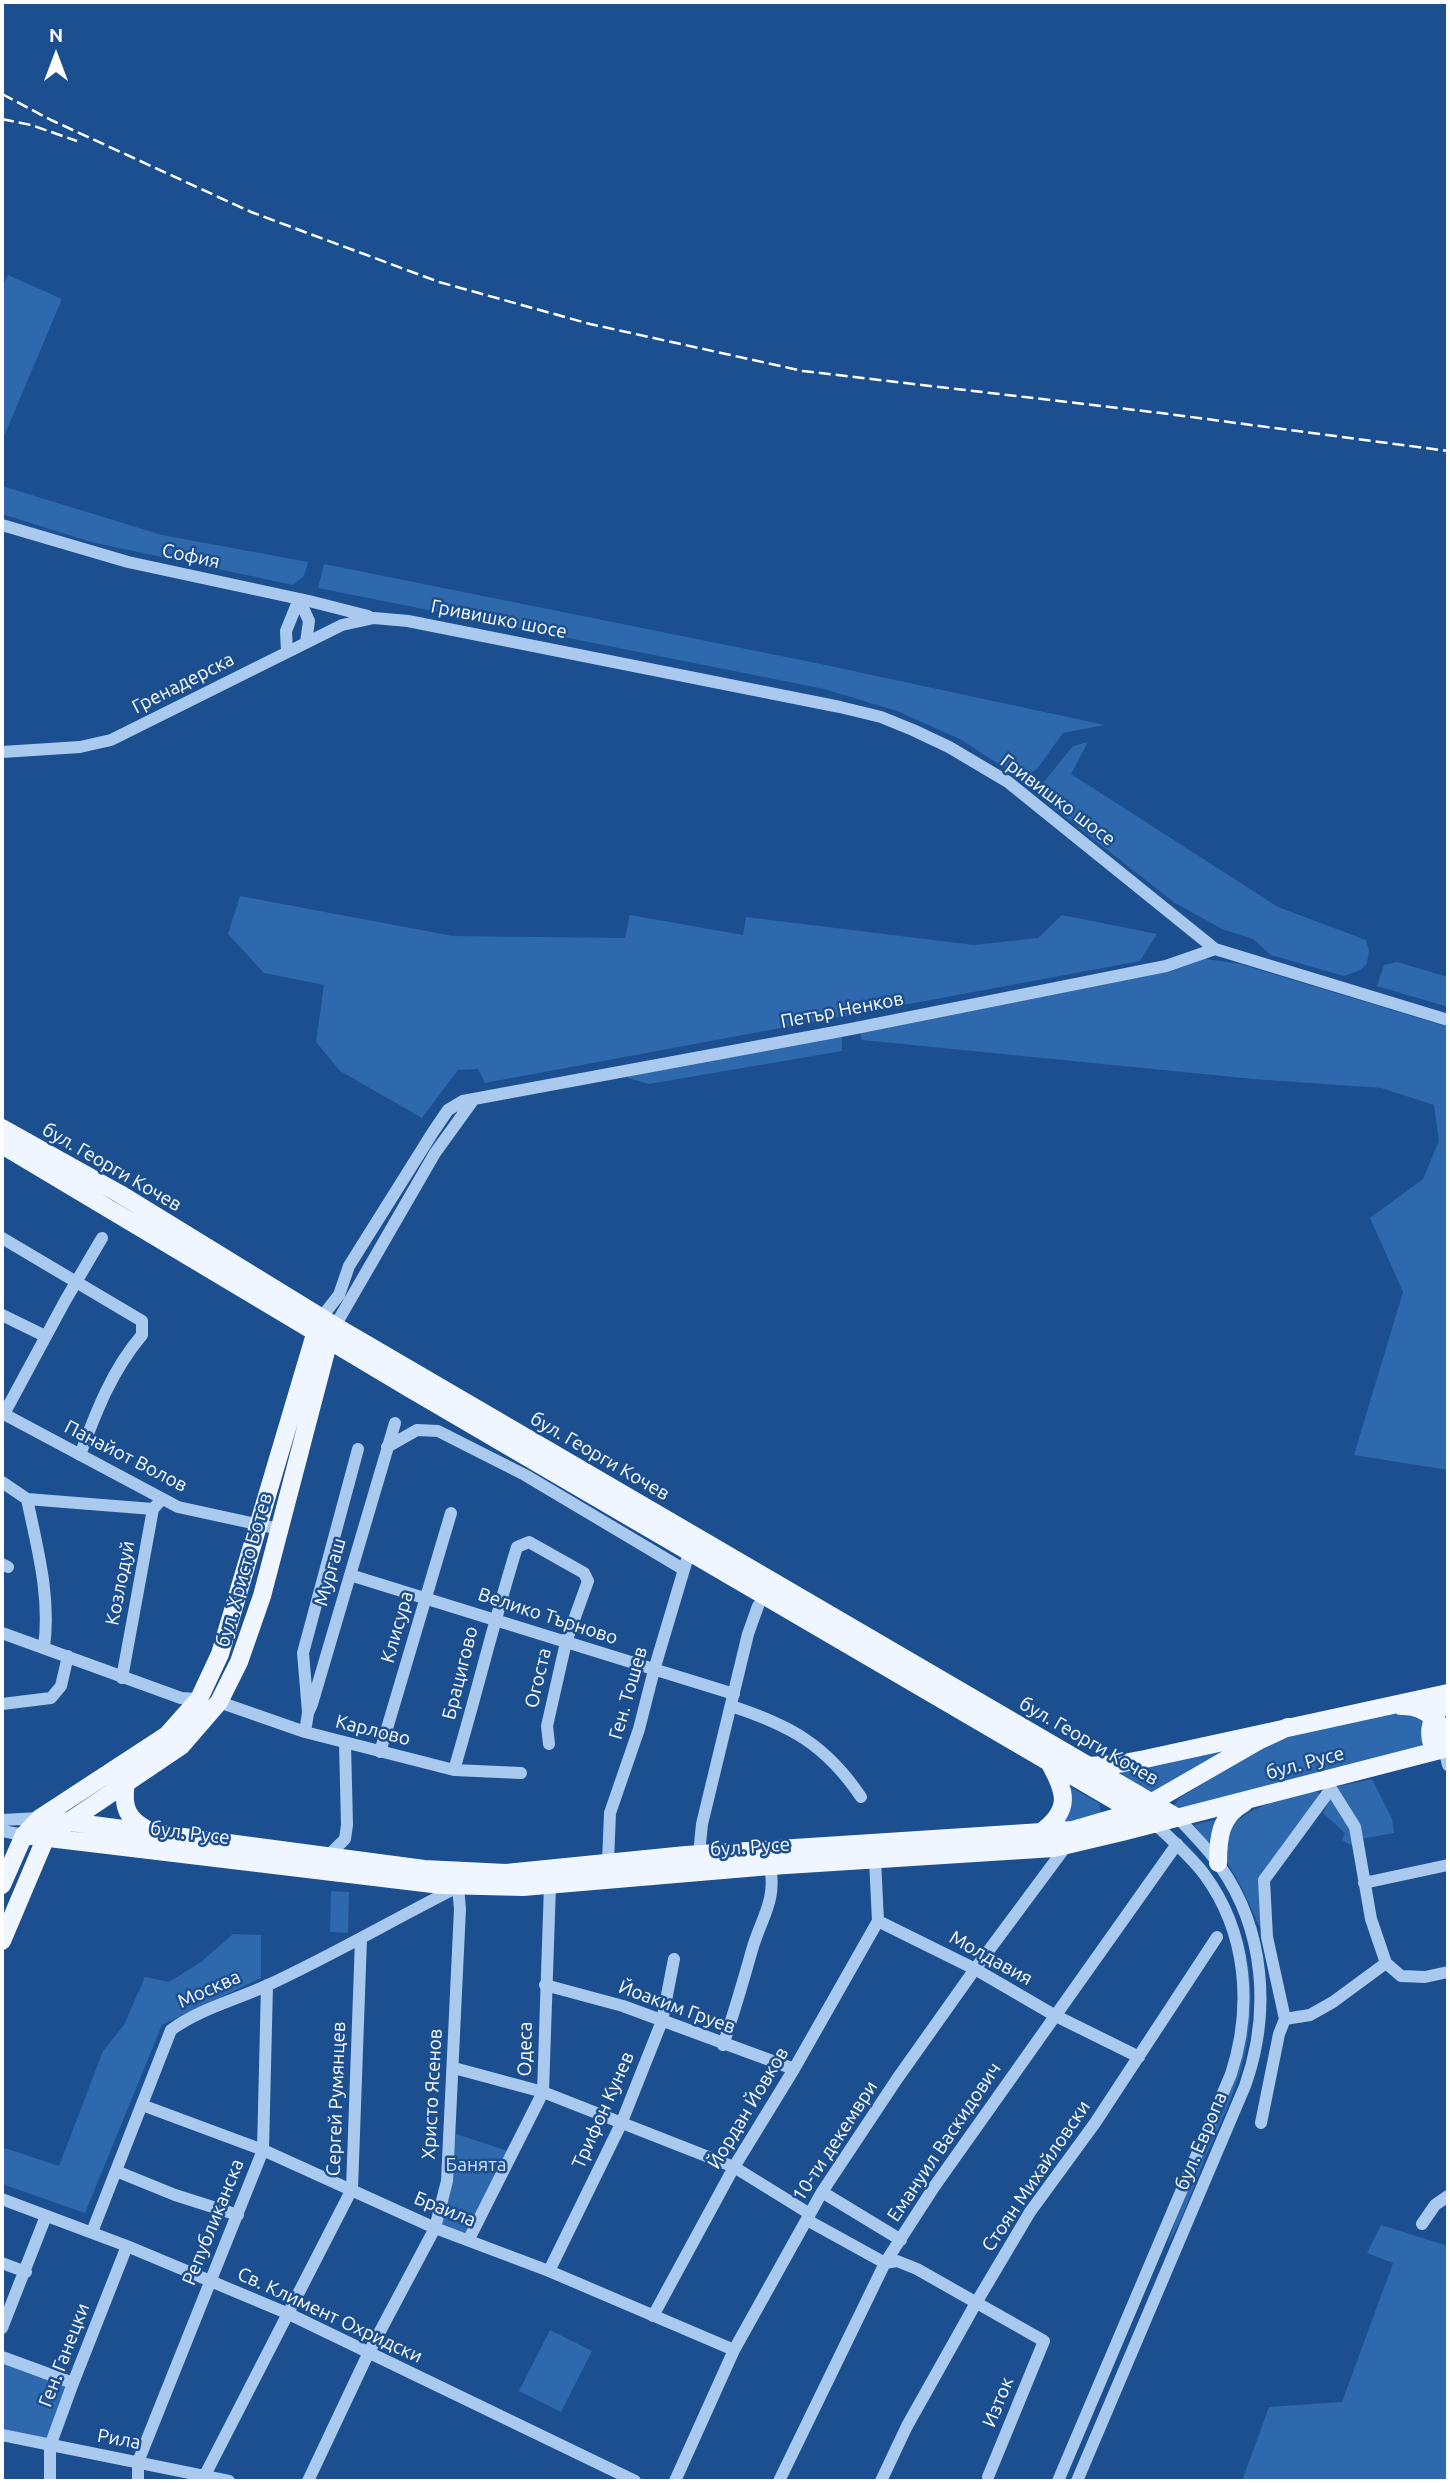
<!DOCTYPE html>
<meta charset="utf-8">
<style>
body{margin:0}
#map{position:relative;width:1450px;height:2483px;overflow:hidden;background:#1b4f8f;font-family:Ubuntu,sans-serif}
canvas{display:block}
.frame{position:absolute;inset:0;border:4px solid #fff;pointer-events:none}
.north{position:absolute;left:21px;top:21px;width:70px;height:70px;-webkit-text-stroke:5px #1b4f8f;paint-order:stroke;rotate:0deg;font-size:19px;font-weight:700;line-height:28px;text-align:center;color:#fff}
.north::after{content:'';display:block;margin:auto;width:24px;height:32px;background:#fff;clip-path:polygon(50% 0,100% 100%,50% 72%,0 100%)}
</style>
<div id="map">
<canvas width="1450" height="2483"></canvas>
<div class="frame"></div>
<div class="north">N</div>
</div>
<script>
const g = document.querySelector('canvas').getContext('2d');
g.lineJoin = 'round';
function fill(path, color) { g.fillStyle = color; g.fill(path, 'evenodd'); }
function stroke(path, color, width, dash) { g.strokeStyle = color; g.lineWidth = width; g.lineCap = dash ? 'butt' : 'round'; g.setLineDash(dash || []); g.stroke(path); }
function label(font, color, halo, rows, align = 'center') {
  g.font = font + ' Ubuntu,sans-serif'; g.lineWidth = 5; g.setLineDash([]); g.textBaseline = 'middle'; g.strokeStyle = halo; g.fillStyle = color; for (const [text, x, y, turn = 0] of rows) {
    g.save(); g.translate(x, y); g.rotate((+turn || 0) * Math.PI / 180); g.textAlign = isNaN(turn) ? turn : align; if (halo) g.strokeText(text, 0, 0); g.fillText(text, 0, 0); g.restore();
  }
}
fill(new Path2D(`
 M 8,275 L 62,299 L 2,441 L 2,289 Z
 M 2,486 L 162,535 L 308,562 L 304,576 L 293,585 L 91,542 L 2,514 Z
 M 324,564 L 816,663 L 1105,725 L 1063,733 L 1037,769 L 1029,774 L 1003,767 L 960,739 L 897,711 L 824,689 L 318,588 Z
 M 1088,742 L 1071,774 L 1278,907 L 1366,940 L 1369,951 L 1367,963 L 1361,970 L 1344,976 L 1271,955 L 1253,939 L 1222,929 L 1175,903 L 1041,798 L 1038,789 L 1073,746 Z
 M 240,896 L 453,936 L 625,938 L 630,915 L 743,935 L 746,917 L 974,945 L 1038,938 L 1062,915 L 1157,934 L 1140,961 L 485,1083 L 478,1069 L 458,1070 L 422,1118 L 340,1071 L 316,1042 L 324,985 L 264,973 L 228,934 Z
 M 1200,958 L 1240,964 L 1448,1027 L 1448,1470 L 1354,1455 L 1403,1292 L 1370,1218 L 1423,1179 L 1439,1141 L 1434,1105 L 1381,1088 L 1253,1079 L 862,1040 L 858,1024 Z
 M 1397,962 L 1448,977 L 1448,1007 L 1377,986 L 1384,965 Z
 M 842,1033 L 842,1051 L 649,1084 L 628,1078 L 628,1070 Z
 M 1404,1711 L 1425,1716 L 1424,1746 L 1179,1808 L 1174,1807 L 1178,1799 L 1281,1736 Z
 M 1233,1747 L 1151,1793 L 1119,1774 L 1121,1771 Z
 M 1372,1779 L 1392,1819 L 1394,1833 L 1361,1839 L 1351,1845 L 1342,1840 L 1345,1833 L 1323,1813 L 1336,1787 Z
 M 1066,1785 L 1099,1803 L 1101,1812 L 1096,1817 L 1064,1826 L 1062,1816 Z
 M 1310,1792 L 1318,1792 L 1321,1796 L 1262,1875 L 1264,1936 L 1240,1884 L 1226,1861 L 1226,1844 L 1234,1823 L 1249,1812 L 1269,1803 Z
 M 1218,1819 L 1212,1848 L 1194,1825 Z
 M 1177,1836 C 1245,1894 1265,1985 1241,2069 C 1232,2099 1218,2129 1205,2158 C 1196,2181 1180,2227 1167,2245 L 1188,2185 L 1235,2071 L 1240,1942 L 1176,1838 Z
 M 331,1891 L 349,1892 L 348,1933 L 330,1932 Z
 M 233,1934 L 261,1935 L 261,1978 L 162,2025 L 85,2213 L 2,2184 L 2,2147 L 59,2166 L 103,2051 L 124,2025 L 145,1977 L 169,1982 L 201,1962 Z
 M 456,2134 L 508,2151 L 467,2235 L 440,2225 L 451,2180 Z
 M 1381,2225 L 1448,2246 L 1448,2481 L 1242,2481 L 1269,2407 L 1342,2402 L 1393,2263 L 1367,2253 Z
 M 550,2330 L 592,2351 L 561,2412 L 519,2391 Z
 M 2,2357 L 73,2383 L 50,2446 L 2,2435 Z`), '#2e69ad');
stroke(new Path2D(`
 M 2,525 L 128,562 L 309,601 L 368,616
 M 299,599 L 309,621 L 306,642
 M 287,652 L 286,631 L 299,599
 M 2,752 L 80,747 L 111,740 L 342,625 L 374,618 L 408,621 L 840,707 L 881,717 L 913,730 L 949,747 L 1008,782 L 1215,949 L 1448,1020
 M 2,1238 L 142,1321 L 142,1335 C 112,1370 96,1412 80,1455
 M 2,1315 L 45,1336
 M 321,1318 L 339,1295 L 349,1266 L 433,1132 L 448,1110 L 463,1101 L 846,1030 L 1166,966 L 1215,949
 M 335,1326 L 435,1153 L 474,1099
 M 2,1413 L 178,1507 L 279,1529
 M 4,1414 L 65,1301 L 102,1238
 M 387,1447 L 417,1430 L 438,1431 L 525,1475 L 683,1569
 M 2,1482 L 27,1499 L 153,1509
 M 27,1499 C 37,1547 51,1597 44,1647
 M 2,1564 L 8,1567
 M 350,1575 L 734,1694
 M 2,1633 L 181,1698 L 199,1699
 M 122,1678 L 153,1509 L 162,1499
 M 219,1702 L 305,1732 L 454,1770 L 521,1773
 M 2,1704 L 51,1698 L 61,1686 L 68,1656
 M 731,1706 C 790,1725 826,1745 861,1797
 M 308,1712 L 303,1653 L 358,1449
 M 305,1732 L 308,1713 L 312,1704 L 395,1423
 M 1444,1749 L 1448,1765
 M 380,1752 L 451,1513
 M 454,1770 C 476,1696 494,1621 517,1547 L 529,1542 L 584,1573 L 588,1581 L 566,1642 L 547,1726 L 549,1744
 M 1325,1779 L 1355,1827 L 1371,1919 L 1386,1963 L 1401,1976 L 1425,1977 L 1448,1972
 M 2,1820 L 40,1818
 M 2,1831 L 24,1835
 M 699,1854 L 702,1824 L 748,1634 L 758,1606
 M 328,1856 L 345,1839 L 347,1825 L 345,1743
 M 875,1860 L 878,1921 L 975,1969 L 1054,2015 L 1139,2057
 M 608,1862 L 610,1813 L 639,1729 L 654,1670 L 691,1546
 M 1364,1883 L 1448,1865
 M 545,1985 L 623,2006 L 794,2069
 M 1285,2019 L 1267,1937 L 1264,1880 L 1330,1790
 M 723,2045 C 734,2013 743,1982 752,1950 C 761,1918 777,1901 770,1866
 M 454,2068 L 543,2092 L 734,2167 L 810,2214
 M 142,2105 L 263,2150 L 435,2228 L 549,2271 L 734,2350
 M 1261,2123 L 1279,2034 L 1285,2019 L 1310,2015 L 1333,2002 L 1386,1963
 M 116,2171 L 175,2195 L 238,2215
 M 822,2192 L 901,2240
 M 2,2199 L 127,2246 L 289,2314 L 635,2481
 M 807,2220 L 885,2263 L 897,2261 L 917,2269 L 1044,2341 L 988,2477
 M 1422,2224 L 1435,2205 L 1448,2196
 M 92,2232 L 171,2030 C 199,2009 236,2000 268,1985 C 333,1955 394,1919 458,1887 L 460,1909 L 447,2181 L 435,2228 L 369,2352 L 308,2481
 M 469,2239 L 543,2092 L 550,1885
 M 2,2263 L 26,2272
 M 549,2271 L 621,2124 L 662,2021 L 674,1959
 M 653,2316 L 734,2167 L 794,2069 L 878,1921
 M 2,2328 L 46,2216
 M 2,2357 L 73,2383
 M 2,2435 L 229,2481
 M 204,2477 L 352,2189 L 361,1939
 M 50,2481 L 50,2446 L 73,2383 L 127,2246
 M 138,2481 L 138,2462 L 263,2150 L 267,1985
 M 675,2481 L 734,2350 L 822,2192 L 897,2079 L 975,1969 L 1067,1845
 M 779,2481 L 885,2263 L 934,2187 L 1177,1844
 M 881,2481 L 907,2426 L 976,2303 L 1030,2212 L 1095,2123 L 1217,1937
 M 1058,2481 L 1231,2074 C 1253,2007 1247,1932 1204,1874 C 1190,1856 1172,1840 1155,1824
 M 1077,2481 L 1245,2086 C 1271,2013 1265,1930 1220,1866 C 1208,1849 1192,1833 1178,1818`), '#a9c9ee', 12);
stroke(new Path2D(`
 M 2,1128 L 120,1194 L 335,1326 L 1178,1818
 M 2,1145 L 409,1388 L 1155,1824
 M 1401,1706 C 1423,1705 1450,1723 1444,1749 L 1432,1744 C 1426,1726 1435,1712 1448,1700
 M 1089,1766 L 1118,1764 L 1145,1759 L 1448,1693
 M 126,1783 C 122,1807 127,1820 150,1831
 M 40,1818 L 424,1869 L 506,1873 L 686,1855 L 1073,1830 L 1135,1812 L 1260,1740 L 1288,1727
 M 1040,1833 C 1072,1810 1066,1792 1049,1762
 M 24,1835 L 441,1885 L 523,1887 L 770,1866 L 1054,1848 L 1122,1832 L 1448,1748
 M 1218,1863 C 1218,1838 1220,1816 1244,1803
 M 2,1885 L 24,1835 L 40,1818 L 167,1735 L 199,1699 L 220,1654 L 318,1324
 M 2,1941 L 46,1837 L 181,1746 L 219,1702 L 239,1662 L 262,1596 L 329,1340 L 333,1330`), '#f0f6ff', 18);
stroke(new Path2D(`
 M 2,94 L 51,120 L 251,212 L 439,282 L 590,324 L 803,371 L 1161,413 L 1448,451
 M 2,119 L 31,125 L 77,141`), '#fff', 2.5, [12, 5]);
label('19px', '#fff', '#1b4f8f', [
 ["София",191,556,12],
 ["Гривишко шосе",499,619,11],
 ["Гренадерска",183,683,-27],
 ["Гривишко шосе",1058,800,37],
 ["Петър Ненков",842,1010,-11],
 ["бул. Георги Кочев",112,1167,30],
 ["Панайот Волов",126,1456,27],
 ["бул. Георги Кочев",600,1456,30],
 ["бул. Христо Ботев",244,1570,-74],
 ["Мургаш",330,1572,-74],
 ["Козлодуй",120,1583,-79],
 ["Велико Търново",548,1616,18],
 ["Клисура",397,1627,-74],
 ["Брацигово",460,1673,-76],
 ["Огоста",538,1678,-77],
 ["Ген. Тошев",628,1693,-74],
 ["Карлово",373,1730,14],
 ["бул. Георги Кочев",1089,1741,30],
 ["бул. Русе",1305,1763,-15],
 ["бул. Русе",190,1833,7],
 ["бул. Русе",750,1847,-4],
 ["Молдавия",991,1958,29],
 ["Москва",209,1989,-24],
 ["Йоаким Груев",677,2007,20],
 ["Одеса",525,2049,-89],
 ["Христо Ясенов",432,2094,-87],
 ["Сергей Румянцев",336,2099,-88],
 ["Йордан Йовков",748,2108,-59],
 ["Трифон Кунев",603,2110,-66],
 ["10-ти декември",835,2141,-57],
 ["бул. Европа",1201,2141,-67],
 ["Емануил Васкидович",944,2142,-56],
 ["Стоян Михайловски",1036,2176,-56],
 ["Браила",445,2209,22],
 ["Републиканска",213,2222,-68],
 ["Св. Климент Охридски",330,2315,25],
 ["Ген. Ганецки",64,2355,-69],
 ["Изток",998,2402,-68],
 ["Рила",119,2439,10]
]);
label('19px', '#cfe3fa', '#1b4f8f', [
 ["Банята",476,2165]
]);
</script>
